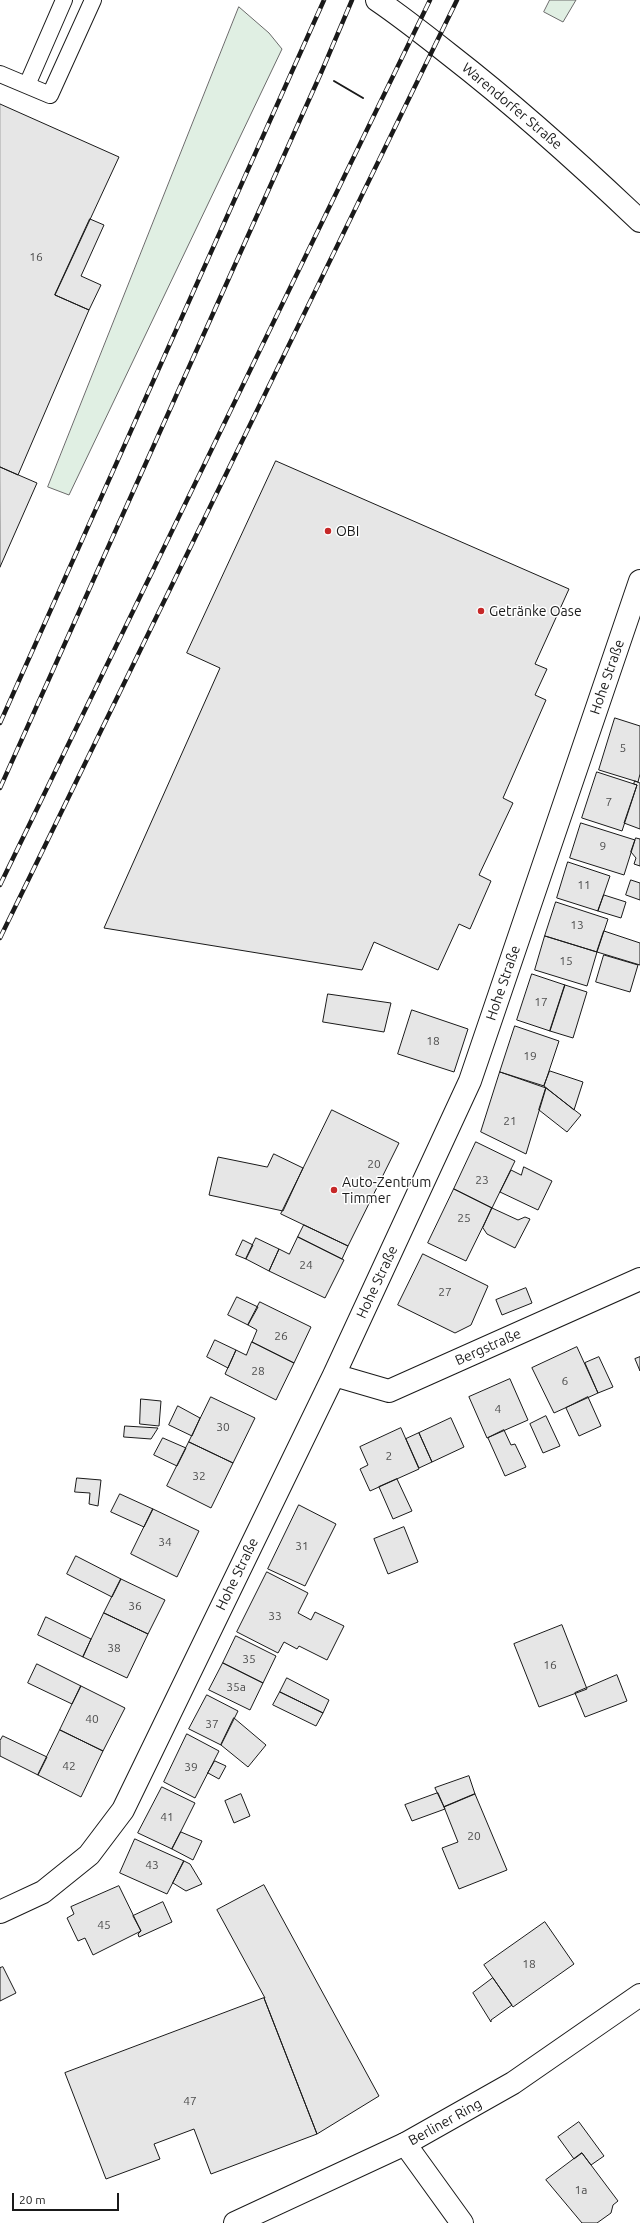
<!DOCTYPE html>
<meta charset="utf-8">
<style>
body{margin:0}
#map{position:relative;width:640px;height:2223px;overflow:hidden;background:#fff;font-family:Ubuntu,sans-serif}
canvas{display:block}
.scale{position:absolute;left:12px;top:2193px;width:107px;height:18px;box-sizing:border-box;border:2px solid #1a1a1a;border-top:0;padding-left:5px;font-size:12px;line-height:14px;white-space:nowrap;color:#1a1a1a;-webkit-text-stroke:3px #fff;paint-order:stroke}
</style>
<div id="map">
<canvas width="640" height="2223"></canvas>
<div class="scale">20 m</div>
</div>
<script>
const g = document.querySelector('canvas').getContext('2d');
g.lineJoin = 'round';
function fill(path, color) { g.fillStyle = color; g.fill(path, 'evenodd'); }
function stroke(path, color, width, dash) { g.strokeStyle = color; g.lineWidth = width; g.lineCap = dash ? 'butt' : 'round'; g.setLineDash(dash || []); g.stroke(path); }
function label(font, color, halo, rows, align = 'center') {
  g.font = font + ' Ubuntu,sans-serif'; g.lineWidth = 3; g.setLineDash([]); g.textBaseline = 'middle'; g.strokeStyle = halo; g.fillStyle = color; for (const [text, x, y, turn = 0] of rows) {
    g.save(); g.translate(x, y); g.rotate((+turn || 0) * Math.PI / 180); g.textAlign = isNaN(turn) ? turn : align; if (halo) g.strokeText(text, 0, 0); g.fillText(text, 0, 0); g.restore();
  }
}
const green = new Path2D(`
 M 550,0 L 576,0 L 563,22 L 544,12 Z
 M 239,7 L 269,33 L 282,49 L 69,495 L 48,487 Z`);
fill(green, '#e0efe3');
stroke(green, '#6a6a6a', 1);
const building = new Path2D(`
 M 0,104 L 119,157 L 55,295 L 89,310 L 18,475 L 0,467 Z
 M 90,219 L 104,225 L 81,276 L 101,285 L 89,310 L 55,295 Z
 M 276,461 L 569,589 L 535,664 L 547,669 L 535,695 L 546,700 L 503,798 L 513,803 L 479,875 L 491,881 L 470,929 L 459,924 L 438,970 L 374,942 L 362,970 L 104,928 L 220,668 L 187,653 Z
 M 0,467 L 37,483 L 0,567 Z
 M 615,718 L 640,726 L 640,774 L 638,782 L 599,770 Z
 M 597,772 L 637,785 L 622,831 L 582,818 Z
 M 635,781 L 640,783 L 640,829 L 624,823 L 637,785 L 634,784 Z
 M 581,823 L 635,840 L 624,875 L 570,858 Z
 M 636,838 L 640,839 L 640,866 L 634,864 L 636,858 L 631,852 Z
 M 568,862 L 610,876 L 598,911 L 557,898 Z
 M 631,880 L 640,883 L 640,900 L 626,895 Z
 M 604,895 L 626,902 L 621,918 L 598,911 Z
 M 556,902 L 608,919 L 597,952 L 545,936 Z
 M 604,931 L 640,943 L 640,965 L 597,952 Z
 M 545,936 L 597,952 L 587,986 L 535,970 Z
 M 604,955 L 638,965 L 630,992 L 596,982 Z
 M 532,974 L 565,985 L 550,1031 L 517,1020 Z
 M 565,985 L 587,992 L 573,1038 L 550,1031 Z
 M 328,994 L 391,1003 L 384,1032 L 323,1022 Z
 M 412,1010 L 468,1029 L 454,1072 L 398,1054 Z
 M 515,1026 L 559,1041 L 544,1086 L 500,1072 Z
 M 550,1071 L 583,1082 L 574,1110 L 544,1086 Z
 M 500,1072 L 546,1088 L 526,1154 L 481,1132 Z
 M 546,1088 L 581,1115 L 567,1132 L 539,1110 Z
 M 332,1110 L 399,1143 L 348,1246 L 281,1214 Z
 M 476,1142 L 515,1161 L 492,1208 L 454,1189 Z
 M 274,1154 L 303,1168 L 283,1211 L 209,1195 L 218,1157 L 267,1167 Z
 M 524,1167 L 552,1181 L 538,1210 L 500,1192 L 511,1170 L 521,1175 Z
 M 454,1189 L 492,1208 L 466,1261 L 428,1243 Z
 M 492,1208 L 518,1220 L 525,1217 L 530,1219 L 515,1248 L 487,1234 L 483,1228 Z
 M 304,1225 L 348,1246 L 342,1259 L 298,1237 Z
 M 298,1237 L 344,1260 L 325,1298 L 269,1271 L 279,1249 L 289,1254 Z
 M 256,1238 L 279,1249 L 269,1271 L 246,1259 Z
 M 243,1240 L 253,1245 L 246,1259 L 236,1255 Z
 M 423,1254 L 488,1286 L 471,1325 L 455,1333 L 398,1305 Z
 M 526,1288 L 532,1303 L 502,1315 L 496,1300 Z
 M 237,1297 L 258,1307 L 248,1325 L 228,1315 Z
 M 260,1302 L 311,1327 L 294,1363 L 252,1342 L 257,1330 L 248,1325 Z
 M 215,1340 L 236,1350 L 228,1368 L 207,1357 Z
 M 252,1342 L 294,1363 L 276,1400 L 225,1374 L 236,1350 L 246,1355 Z
 M 577,1347 L 598,1393 L 554,1413 L 532,1368 Z
 M 599,1357 L 613,1387 L 598,1393 L 585,1363 Z
 M 640,1357 L 640,1371 L 635,1359 Z
 M 510,1379 L 528,1420 L 487,1438 L 469,1397 Z
 M 211,1397 L 255,1418 L 233,1463 L 189,1442 Z
 M 588,1397 L 601,1426 L 579,1436 L 566,1408 Z
 M 141,1399 L 161,1401 L 159,1426 L 140,1424 Z
 M 178,1406 L 200,1418 L 192,1436 L 169,1425 Z
 M 546,1416 L 560,1446 L 543,1453 L 530,1424 Z
 M 451,1418 L 464,1447 L 432,1462 L 419,1433 Z
 M 125,1426 L 158,1428 L 151,1439 L 124,1437 Z
 M 401,1428 L 419,1469 L 370,1491 L 360,1469 L 368,1465 L 360,1447 Z
 M 504,1430 L 511,1445 L 515,1444 L 526,1467 L 505,1476 L 488,1438 Z
 M 419,1433 L 432,1462 L 419,1468 L 406,1439 Z
 M 163,1438 L 186,1448 L 177,1466 L 154,1455 Z
 M 189,1442 L 233,1463 L 211,1508 L 167,1486 Z
 M 77,1478 L 101,1480 L 98,1506 L 89,1504 L 90,1493 L 75,1492 Z
 M 397,1479 L 412,1511 L 393,1519 L 379,1487 Z
 M 120,1494 L 153,1509 L 144,1527 L 111,1512 Z
 M 299,1505 L 336,1524 L 305,1586 L 268,1569 Z
 M 153,1509 L 199,1531 L 177,1577 L 131,1554 Z
 M 404,1527 L 418,1562 L 388,1574 L 374,1539 Z
 M 76,1556 L 121,1579 L 112,1597 L 67,1574 Z
 M 267,1572 L 308,1593 L 298,1613 L 311,1620 L 315,1612 L 344,1626 L 327,1660 L 299,1646 L 297,1649 L 284,1642 L 278,1653 L 237,1632 Z
 M 121,1579 L 165,1600 L 148,1634 L 104,1613 Z
 M 104,1613 L 148,1634 L 127,1678 L 83,1657 Z
 M 46,1617 L 91,1639 L 83,1657 L 38,1635 Z
 M 562,1625 L 587,1689 L 539,1707 L 514,1644 Z
 M 236,1636 L 276,1656 L 263,1683 L 223,1663 Z
 M 223,1663 L 263,1683 L 250,1710 L 209,1690 Z
 M 37,1664 L 81,1686 L 72,1704 L 28,1683 Z
 M 617,1675 L 627,1701 L 585,1717 L 575,1693 Z
 M 287,1678 L 329,1700 L 323,1713 L 280,1692 Z
 M 81,1686 L 125,1708 L 103,1751 L 60,1730 Z
 M 280,1692 L 323,1713 L 316,1726 L 273,1705 Z
 M 207,1695 L 238,1711 L 221,1745 L 189,1729 Z
 M 234,1718 L 266,1745 L 248,1767 L 221,1745 Z
 M 60,1730 L 103,1751 L 81,1797 L 38,1775 Z
 M 187,1734 L 219,1751 L 195,1798 L 164,1782 Z
 M 3,1736 L 47,1757 L 38,1775 L 0,1756 L 0,1741 Z
 M 215,1761 L 226,1766 L 219,1779 L 208,1773 Z
 M 469,1776 L 475,1794 L 444,1807 L 435,1788 Z
 M 162,1787 L 195,1803 L 172,1849 L 138,1833 Z
 M 438,1793 L 445,1809 L 412,1821 L 405,1805 Z
 M 241,1794 L 250,1816 L 234,1823 L 225,1801 Z
 M 475,1794 L 507,1870 L 459,1889 L 442,1848 L 458,1842 L 444,1807 Z
 M 181,1832 L 202,1841 L 193,1860 L 172,1849 Z
 M 135,1839 L 184,1861 L 167,1894 L 120,1873 Z
 M 184,1861 L 190,1864 L 202,1884 L 186,1891 L 173,1883 Z
 M 264,1885 L 379,2096 L 317,2134 L 264,1998 L 265,1998 L 217,1910 Z
 M 119,1886 L 141,1931 L 93,1955 L 85,1938 L 78,1941 L 67,1918 L 74,1914 L 71,1907 Z
 M 163,1902 L 172,1922 L 139,1937 L 138,1934 L 141,1931 L 133,1916 Z
 M 545,1922 L 574,1964 L 513,2007 L 484,1965 Z
 M 3,1967 L 16,1993 L 0,2001 L 0,1968 Z
 M 493,1978 L 512,2005 L 491,2020 L 491,2022 L 473,1993 Z
 M 264,1998 L 317,2134 L 211,2174 L 194,2129 L 154,2144 L 160,2159 L 106,2179 L 65,2073 Z
 M 579,2122 L 604,2156 L 591,2165 L 582,2153 L 574,2159 L 558,2137 Z
 M 582,2153 L 618,2201 L 613,2205 L 611,2213 L 597,2223 L 582,2223 L 546,2180 Z`);
fill(building, '#e6e6e6');
stroke(building, '#1a1a1a', 1);
const service = new Path2D(`
 M 0,74 L 50,95 L 93,0
 M 27,85 L 64,0`);
const minor = new Path2D(`
 M 334,1375 L 389,1391 L 640,1279
 M 0,1912 L 43,1892 L 89,1855 L 123,1810 L 334,1375 L 470,1081 L 640,581
 M 405,2144 L 462,2223`);
const tertiary = new Path2D(`
 M 235,2223 L 405,2144 L 513,2083 L 640,1995`);
const secondary = new Path2D(`
 M 377,0 C 402,17 426,36 450,55 C 517,107 579,163 640,221`);
stroke(service, '#1a1a1a', 18);
stroke(minor, '#1a1a1a', 24);
stroke(tertiary, '#1a1a1a', 24);
stroke(secondary, '#1a1a1a', 24);
stroke(service, '#fff', 16);
stroke(minor, '#fff', 22);
stroke(tertiary, '#fff', 22);
stroke(secondary, '#fff', 22);
const rail = new Path2D(`
 M 0,723 L 324,0
 M 0,788 L 321,73 L 352,0
 M 0,885 L 430,0
 M 0,938 L 457,0`);
stroke(rail, '#1a1a1a', 4.5);
stroke(rail, '#fff', 3, [9]);
stroke(new Path2D(`
 M 334,81 L 363,98`), '#1a1a1a', 2);
for (const [x, y, r, color] of [
 [328,531,4,"#c62828"],
 [481,611,4,"#c62828"],
 [334,1190,4,"#c62828"]
]) { const dot = new Path2D(); dot.arc(x, y, r, 0, 2 * Math.PI); g.fillStyle = color; g.fill(dot); stroke(dot, '#fff', 1.5); }
label('12px', '#4d4d4d', null, [
 ["16",36,257],
 ["5",623,748],
 ["7",609,802],
 ["9",603,846],
 ["11",584,885],
 ["13",577,925],
 ["15",566,961],
 ["17",541,1002],
 ["18",433,1041],
 ["19",530,1056],
 ["21",510,1121],
 ["20",374,1164],
 ["23",482,1180],
 ["25",464,1218],
 ["24",306,1265],
 ["27",445,1292],
 ["26",281,1336],
 ["28",258,1371],
 ["6",565,1381],
 ["4",498,1409],
 ["30",223,1427],
 ["2",389,1456],
 ["32",199,1476],
 ["34",165,1542],
 ["31",302,1546],
 ["36",135,1606],
 ["33",275,1616],
 ["38",114,1648],
 ["35",249,1659],
 ["16",550,1665],
 ["35a",236,1687],
 ["40",92,1719],
 ["37",212,1724],
 ["42",69,1766],
 ["39",191,1767],
 ["41",167,1817],
 ["20",474,1836],
 ["43",152,1865],
 ["45",104,1925],
 ["18",529,1964],
 ["47",190,2101],
 ["1a",581,2190]
]);
label('14px', '#1a1a1a', '#fff', [
 ["Warendorfer Straße",512,106,40],
 ["Hohe Straße",607,677,-71],
 ["Hohe Straße",503,983,-71],
 ["Hohe Straße",377,1282,-65],
 ["Bergstraße",488,1347,-24],
 ["Hohe Straße",237,1574,-64],
 ["Berliner Ring",445,2122,-29]
]);
label('14px', '#1a1a1a', '#fff', [
 ["OBI",336,531],
 ["Getränke Oase",489,611],
 ["Auto-Zentrum",342,1182],
 ["Timmer",342,1198]
], 'left');
</script>
